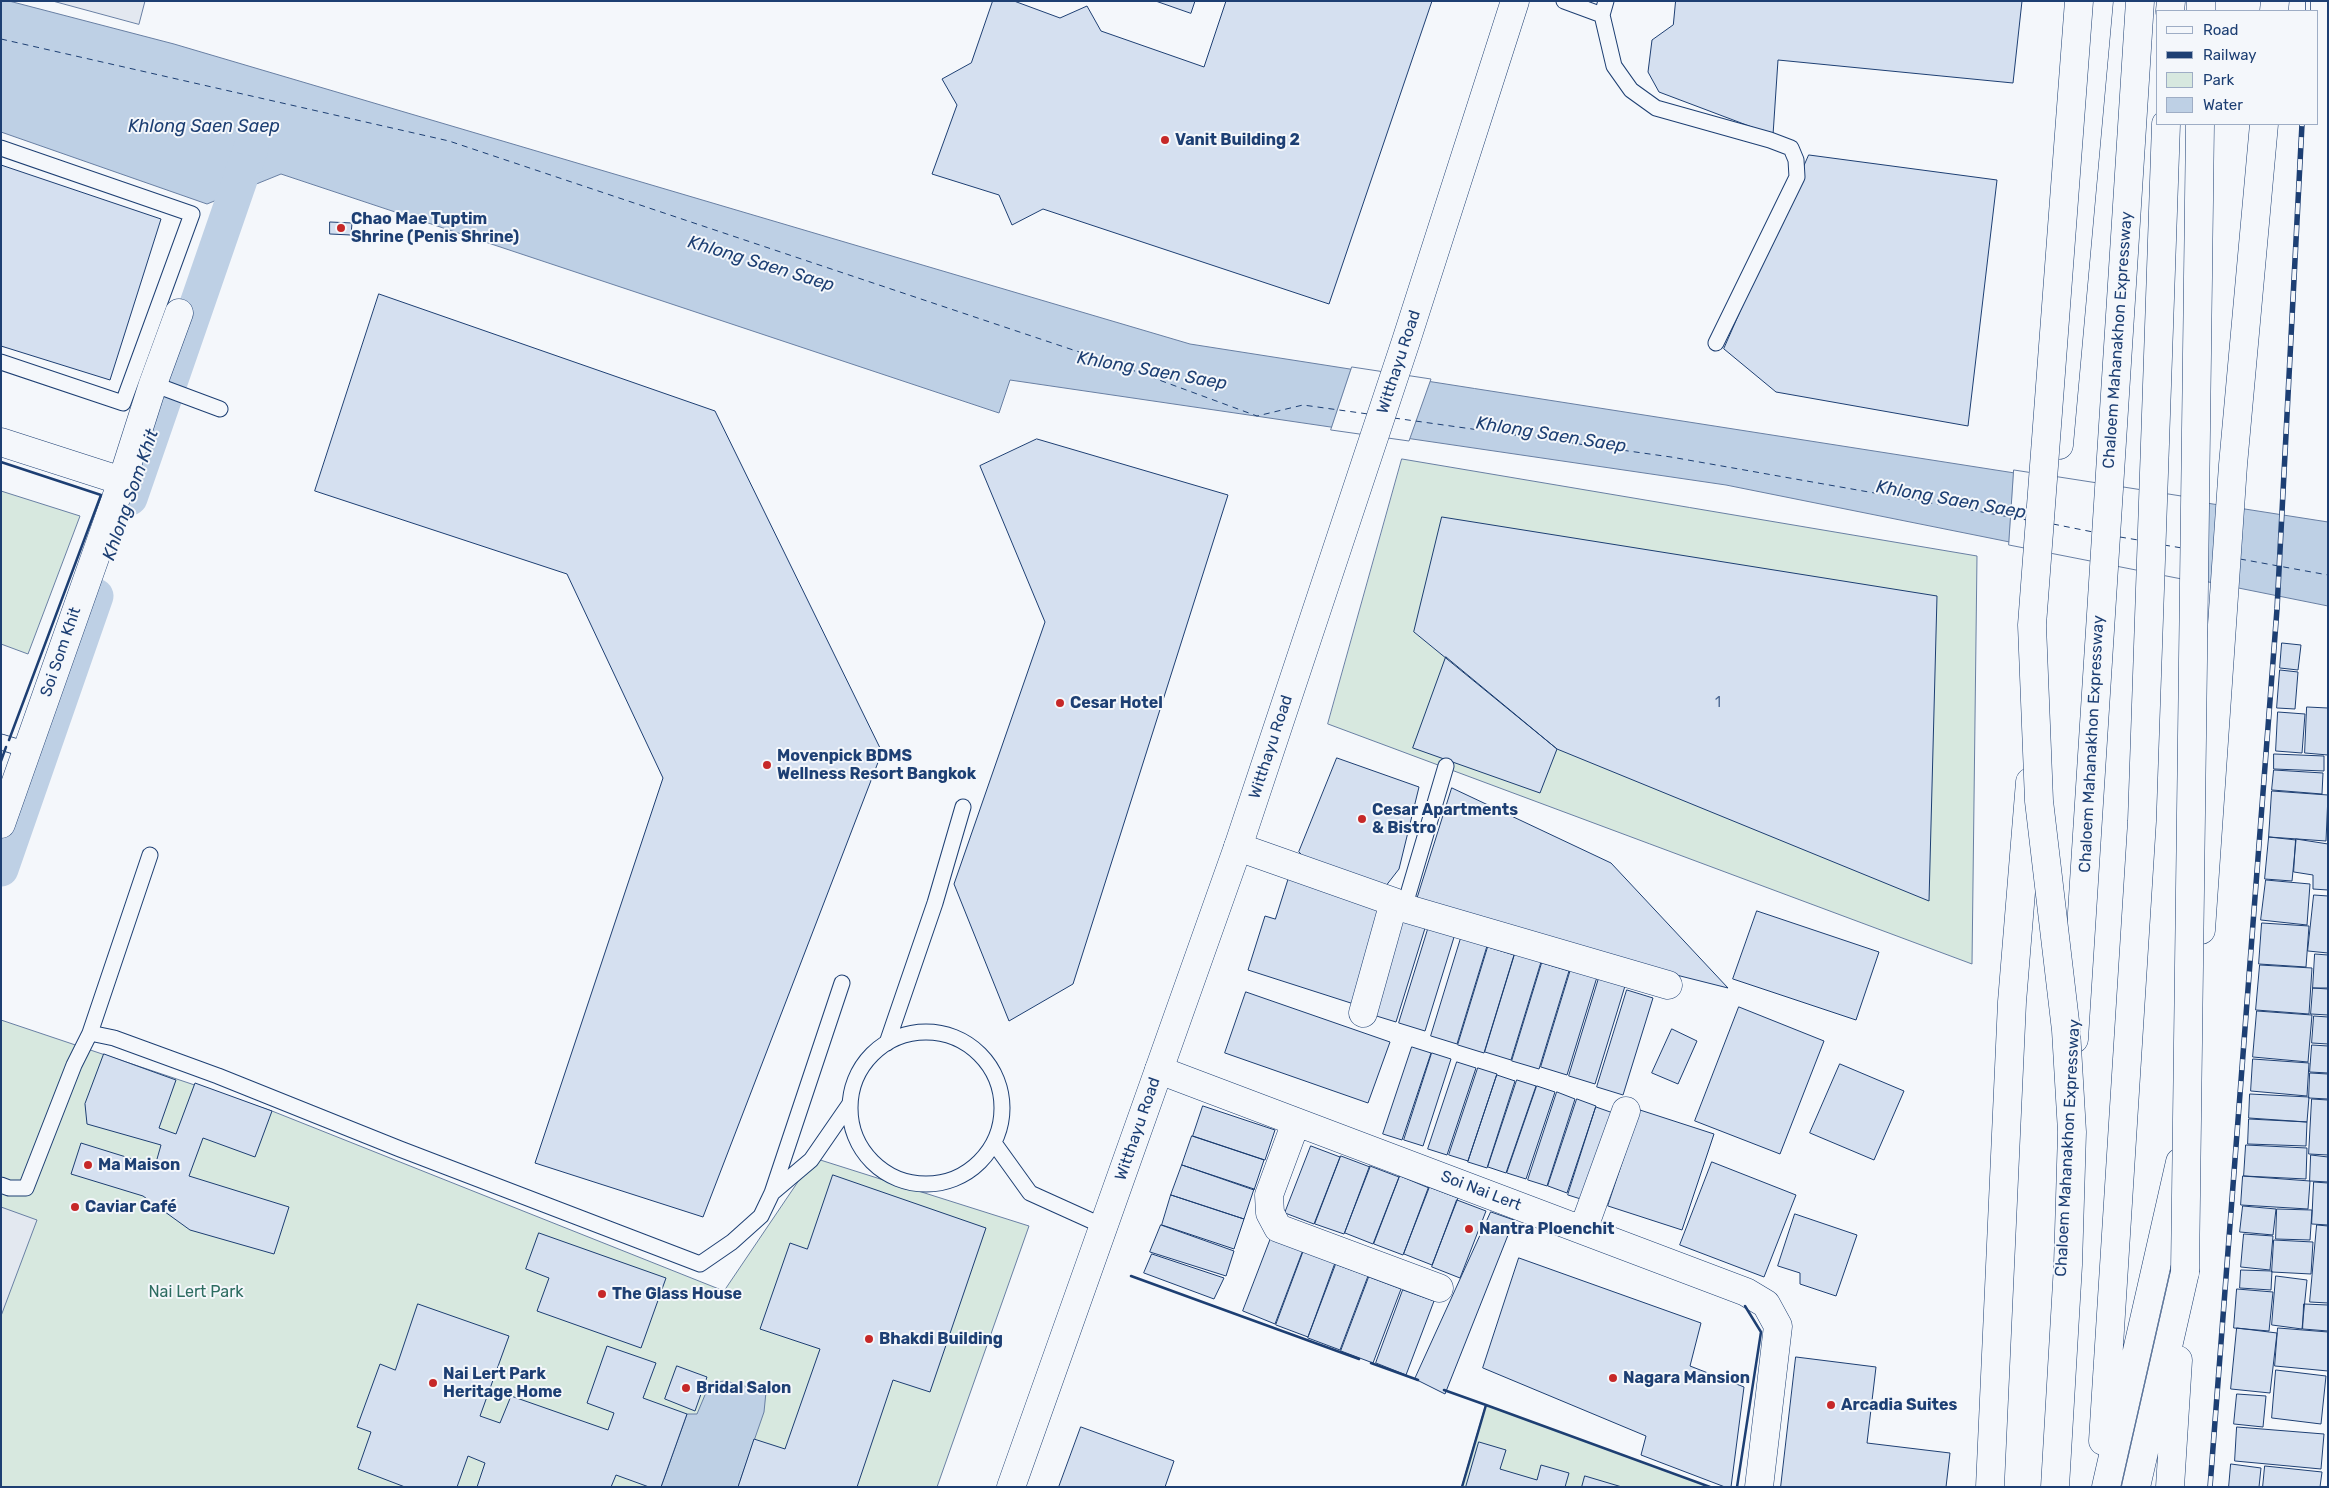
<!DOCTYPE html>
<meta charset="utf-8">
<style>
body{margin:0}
#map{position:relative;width:2329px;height:1488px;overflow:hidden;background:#f4f7fb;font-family:Rubik,sans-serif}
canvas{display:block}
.frame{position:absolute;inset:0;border:2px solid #1d3f73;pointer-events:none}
.legend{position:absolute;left:2156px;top:10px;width:162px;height:115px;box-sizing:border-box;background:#f4f7fb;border:1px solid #9eadc5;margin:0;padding:6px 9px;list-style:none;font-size:15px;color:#1d3f73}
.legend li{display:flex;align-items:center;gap:10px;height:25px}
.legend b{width:25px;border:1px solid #9eadc5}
</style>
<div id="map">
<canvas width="2329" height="1488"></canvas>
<div class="frame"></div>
<ul class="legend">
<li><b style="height:6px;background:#f4f7fb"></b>Road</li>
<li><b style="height:6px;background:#1d3f73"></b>Railway</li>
<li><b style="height:14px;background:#d7e8df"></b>Park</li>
<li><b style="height:14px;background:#bed0e5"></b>Water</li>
</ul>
</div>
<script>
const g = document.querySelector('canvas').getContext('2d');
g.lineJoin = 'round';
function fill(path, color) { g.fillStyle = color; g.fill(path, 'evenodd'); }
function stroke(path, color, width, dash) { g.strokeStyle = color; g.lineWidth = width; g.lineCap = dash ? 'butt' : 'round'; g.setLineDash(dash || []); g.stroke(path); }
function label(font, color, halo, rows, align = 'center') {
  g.font = font + ' Rubik,sans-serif'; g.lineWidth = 4; g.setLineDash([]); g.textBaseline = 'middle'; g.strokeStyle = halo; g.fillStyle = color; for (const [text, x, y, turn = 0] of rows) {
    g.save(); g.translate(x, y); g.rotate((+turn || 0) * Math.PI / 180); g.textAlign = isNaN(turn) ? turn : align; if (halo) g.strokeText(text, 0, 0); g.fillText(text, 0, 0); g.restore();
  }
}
const green = new Path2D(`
 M 1402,459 L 1977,556 L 1972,964 L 1328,724 Z
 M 1,491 L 80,516 L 28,654 L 1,644 Z
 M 1,1020 L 272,1111 L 724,1291 L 814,1158 L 1029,1226 L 937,1487 L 1,1487 Z
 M 1486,1405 L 1710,1487 L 1462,1487 Z`);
fill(green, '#d7e8df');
stroke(green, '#687fa3', 1);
const parking = new Path2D(`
 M 53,1 L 145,1 L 139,24 Z
 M 1,1207 L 37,1220 L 1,1316 Z`);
fill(parking, '#e3e8f0');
stroke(parking, '#687fa3', 1);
const water = new Path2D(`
 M 1,1 L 9,1 L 174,44 L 1190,344 L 2328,522 L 2328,606 L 1726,485 L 1010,380 L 999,413 L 281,174 L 207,204 L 1,132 Z
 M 726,1381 L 766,1392 L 764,1412 L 738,1487 L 661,1487 L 687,1414 L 697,1414 L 710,1383 Z`);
fill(water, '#bed0e5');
stroke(water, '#687fa3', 1);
const pier = new Path2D(`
 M 1352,367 L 1431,379 L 1409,441 L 1331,430 Z
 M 2014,470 L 2207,500 L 2202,583 L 2009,545 Z`);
fill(pier, '#f4f7fb');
stroke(pier, '#687fa3', 1);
stroke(new Path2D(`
 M 130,498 L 251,148
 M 1,869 L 96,596`), '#bed0e5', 35);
stroke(new Path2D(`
 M 1,39 L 449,141 L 1121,366 L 1257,416 L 1303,405 L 1368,414
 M 1394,418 L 1671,457 L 2027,520
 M 2053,524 L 2093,532
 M 2120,537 L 2138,540
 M 2164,545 L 2182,548
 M 2240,559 L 2328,575`), '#1d3f73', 1, [6, 5]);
const building = new Path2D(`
 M 993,1 L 1014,1 L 1060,18 L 1087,6 L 1101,31 L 1204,67 L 1226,1 L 1432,1 L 1329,304 L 1043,209 L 1012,225 L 999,195 L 932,174 L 957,105 L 942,79 L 971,63 Z
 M 1156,1 L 1195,1 L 1191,13 Z
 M 1676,1 L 2022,1 L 2013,83 L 1778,60 L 1773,135 L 1659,92 L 1648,72 L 1652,40 L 1673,25 Z
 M 1809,155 L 1997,180 L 1968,426 L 1776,392 L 1724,349 Z
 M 1,165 L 161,219 L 110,380 L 1,346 Z
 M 330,222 L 352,223 L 351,235 L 330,234 Z
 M 379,294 L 715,411 L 882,752 L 703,1217 L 535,1163 L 663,778 L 567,574 L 315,491 Z
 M 1037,439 L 1228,495 L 1073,984 L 1009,1021 L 954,884 L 1045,622 L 980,466 Z
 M 1442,517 L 1937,596 L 1929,901 L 1557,749 L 1414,632 Z
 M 2282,643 L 2301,645 L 2298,670 L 2280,668 Z
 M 1446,657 L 1557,749 L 1540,793 L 1413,748 Z
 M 2280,670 L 2298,672 L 2295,709 L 2277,708 Z
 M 2307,707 L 2328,708 L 2328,755 L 2305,753 Z
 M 2278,712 L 2305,714 L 2302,753 L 2276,751 Z
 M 2274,754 L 2324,756 L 2324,771 L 2274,769 Z
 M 1337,758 L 1419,787 L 1399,869 L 1385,887 L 1313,866 L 1299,852 Z
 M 2274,770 L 2323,773 L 2322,794 L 2272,790 Z
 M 1452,788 L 1611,863 L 1728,988 L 1414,909 Z
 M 2272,791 L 2328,795 L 2326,841 L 2269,837 Z
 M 2269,837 L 2296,840 L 2292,881 L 2265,879 Z
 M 2296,839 L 2328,844 L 2328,841 L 2328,890 L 2313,889 L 2313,875 L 2294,872 Z
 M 1292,868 L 1388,900 L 1357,1005 L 1248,970 L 1265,916 L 1275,919 Z
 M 2266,880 L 2310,884 L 2307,925 L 2261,920 Z
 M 2314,895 L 2328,896 L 2328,953 L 2308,951 Z
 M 1757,911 L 1879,952 L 1856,1020 L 1733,979 Z
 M 1400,917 L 1426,925 L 1396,1022 L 1370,1014 Z
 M 2262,923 L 2309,926 L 2306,967 L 2259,964 Z
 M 1429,926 L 1455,934 L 1425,1031 L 1399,1023 Z
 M 1461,938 L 1487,946 L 1457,1044 L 1431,1036 Z
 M 1488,947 L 1514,955 L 1484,1053 L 1458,1045 Z
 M 1515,954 L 1541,962 L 1511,1060 L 1485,1052 Z
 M 2315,954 L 2328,955 L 2328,988 L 2313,988 Z
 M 1542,963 L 1569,971 L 1539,1069 L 1512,1061 Z
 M 2260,965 L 2312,968 L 2309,1014 L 2256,1010 Z
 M 1571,969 L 1597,977 L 1567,1075 L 1541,1067 Z
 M 1599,978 L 1625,986 L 1595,1084 L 1569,1076 Z
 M 2313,988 L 2328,989 L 2328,1015 L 2311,1014 Z
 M 1627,990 L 1653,998 L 1623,1095 L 1597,1087 Z
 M 1246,992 L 1390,1042 L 1368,1103 L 1225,1053 Z
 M 1739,1007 L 1824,1041 L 1780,1154 L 1695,1121 Z
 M 2257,1011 L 2312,1015 L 2308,1062 L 2253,1057 Z
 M 2314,1016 L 2328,1017 L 2328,1044 L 2312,1043 Z
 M 1672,1029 L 1697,1041 L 1678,1084 L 1652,1073 Z
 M 2312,1045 L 2328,1046 L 2328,1073 L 2310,1072 Z
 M 1412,1047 L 1431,1053 L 1402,1140 L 1383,1134 Z
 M 1432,1053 L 1451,1059 L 1423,1146 L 1404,1140 Z
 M 104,1054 L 176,1080 L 159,1128 L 176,1134 L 195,1083 L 272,1111 L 255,1157 L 203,1138 L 189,1176 L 289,1207 L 274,1254 L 190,1230 L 143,1196 L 71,1174 L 81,1143 L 155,1166 L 161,1145 L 87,1124 L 85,1104 Z
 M 2253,1059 L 2309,1063 L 2307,1096 L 2251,1091 Z
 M 1457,1062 L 1476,1068 L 1447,1155 L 1428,1149 Z
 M 1840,1064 L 1904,1091 L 1874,1160 L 1810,1133 Z
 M 1478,1068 L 1497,1074 L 1468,1161 L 1449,1155 Z
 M 2310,1073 L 2328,1074 L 2328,1099 L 2309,1098 Z
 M 1497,1075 L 1515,1081 L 1487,1168 L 1468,1162 Z
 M 1517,1080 L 1536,1086 L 1506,1173 L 1488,1167 Z
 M 1537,1086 L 1555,1092 L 1526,1179 L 1507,1173 Z
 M 1557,1092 L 1575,1099 L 1547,1186 L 1528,1180 Z
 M 2250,1094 L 2309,1097 L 2307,1122 L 2249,1118 Z
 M 1577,1099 L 1596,1106 L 1567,1193 L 1548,1186 Z
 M 2312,1099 L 2328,1100 L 2328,1155 L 2309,1154 Z
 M 1203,1106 L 1275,1130 L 1265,1160 L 1193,1136 Z
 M 1596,1107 L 1616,1114 L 1587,1201 L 1568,1195 Z
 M 1640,1110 L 1714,1134 L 1682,1230 L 1608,1206 Z
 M 2249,1119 L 2307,1122 L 2306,1146 L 2248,1144 Z
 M 1192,1136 L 1264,1160 L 1254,1190 L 1182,1165 Z
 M 2246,1145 L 2307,1148 L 2306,1179 L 2244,1176 Z
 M 1311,1146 L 1340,1157 L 1314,1224 L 1285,1213 Z
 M 2311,1155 L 2328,1157 L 2328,1182 L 2310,1181 Z
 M 1341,1156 L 1370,1167 L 1344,1234 L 1315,1224 Z
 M 1712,1162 L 1796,1195 L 1764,1277 L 1680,1245 Z
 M 1182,1165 L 1254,1189 L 1244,1219 L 1171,1195 Z
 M 1370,1166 L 1399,1177 L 1373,1244 L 1345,1233 Z
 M 833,1175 L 986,1228 L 930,1392 L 893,1380 L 857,1487 L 738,1487 L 754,1439 L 785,1449 L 820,1349 L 760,1329 L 790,1243 L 807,1249 Z
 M 1400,1176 L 1429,1188 L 1403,1255 L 1374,1244 Z
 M 2243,1176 L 2310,1181 L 2308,1209 L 2241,1205 Z
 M 2314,1182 L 2328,1183 L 2328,1225 L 2312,1224 Z
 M 1429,1187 L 1458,1198 L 1432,1265 L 1404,1254 Z
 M 1171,1195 L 1244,1219 L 1234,1249 L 1162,1225 Z
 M 1457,1200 L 1486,1211 L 1460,1278 L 1432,1267 Z
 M 2243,1206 L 2276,1209 L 2273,1235 L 2240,1232 Z
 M 2277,1209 L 2312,1210 L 2310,1240 L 2276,1239 Z
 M 1491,1212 L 1514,1220 L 1445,1394 L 1415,1379 Z
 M 1795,1214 L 1857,1235 L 1836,1296 L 1800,1284 L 1800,1273 L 1778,1266 Z
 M 1161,1225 L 1234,1251 L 1226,1276 L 1150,1252 Z
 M 2317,1225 L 2328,1226 L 2328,1303 L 2310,1302 Z
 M 539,1233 L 666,1278 L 641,1348 L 537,1311 L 549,1278 L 526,1269 Z
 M 2244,1234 L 2273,1236 L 2270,1270 L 2241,1267 Z
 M 1271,1238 L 1303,1250 L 1275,1324 L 1243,1311 Z
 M 2274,1240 L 2313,1242 L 2311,1274 L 2272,1272 Z
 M 1304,1250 L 1336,1263 L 1308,1337 L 1276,1325 Z
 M 1152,1254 L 1224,1278 L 1214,1299 L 1144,1273 Z
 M 1519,1258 L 1701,1323 L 1690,1366 L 1744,1387 L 1731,1487 L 1725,1487 L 1641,1455 L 1646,1436 L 1483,1368 Z
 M 1335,1264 L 1368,1276 L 1340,1350 L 1308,1338 Z
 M 2241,1270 L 2272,1271 L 2271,1290 L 2240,1288 Z
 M 2276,1276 L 2307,1280 L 2302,1329 L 2272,1325 Z
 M 1369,1277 L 1401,1289 L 1373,1363 L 1341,1351 Z
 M 2237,1289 L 2273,1292 L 2269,1331 L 2234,1328 Z
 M 1403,1290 L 1434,1301 L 1406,1375 L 1376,1363 Z
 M 418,1304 L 509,1336 L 480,1416 L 500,1423 L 511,1396 L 608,1430 L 614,1413 L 587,1403 L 607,1346 L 656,1363 L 643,1398 L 687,1414 L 661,1487 L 649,1487 L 616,1475 L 611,1487 L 477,1487 L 485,1463 L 468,1456 L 457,1487 L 405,1487 L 358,1469 L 371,1432 L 357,1427 L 380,1364 L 395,1370 Z
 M 2304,1304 L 2328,1305 L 2328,1331 L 2303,1329 Z
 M 2237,1328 L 2277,1333 L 2270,1393 L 2231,1389 Z
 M 2278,1328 L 2328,1332 L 2328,1371 L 2275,1366 Z
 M 1796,1357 L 1876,1367 L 1867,1443 L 1950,1453 L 1946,1487 L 1781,1487 Z
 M 677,1366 L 707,1377 L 695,1411 L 665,1399 Z
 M 2276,1370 L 2326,1376 L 2321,1424 L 2272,1418 Z
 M 2237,1394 L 2266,1396 L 2263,1427 L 2234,1424 Z
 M 1081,1427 L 1174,1461 L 1165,1487 L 1059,1487 Z
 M 2237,1427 L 2324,1434 L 2321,1469 L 2235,1461 Z
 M 1479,1442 L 1506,1450 L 1500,1469 L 1537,1480 L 1541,1465 L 1569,1473 L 1565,1487 L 1466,1487 Z
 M 2231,1464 L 2261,1468 L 2259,1487 L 2229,1487 Z
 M 2265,1466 L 2322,1472 L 2320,1487 L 2263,1487 Z
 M 1585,1476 L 1622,1487 L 1582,1487 Z`);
fill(building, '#d5e0f0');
stroke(building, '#1d3f73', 1);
const service = new Path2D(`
 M 1564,1 L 1602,15 L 1614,66 L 1631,90 L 1656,108 L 1770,140 L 1791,148 L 1796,160 L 1797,177 L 1716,343
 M 1602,15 L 1606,1
 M 1,148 L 192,214 L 123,403 L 1,362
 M 153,384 L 220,409
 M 1,742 L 27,750
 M 1404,908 L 1446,766
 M850 1108a76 76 0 1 1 152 0a76 76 0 1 1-152 0Z
 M 90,1033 L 150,855
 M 887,1043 L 935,903 L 963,807
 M 994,1143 L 1030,1193 L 1103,1226
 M 1,1185 L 9,1188 L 26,1188 L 74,1065 L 90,1033 L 114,1038 L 218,1076 L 400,1149 L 700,1264 L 732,1242 L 761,1216 L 772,1193 L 842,983
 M 772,1193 L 811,1160 L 849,1105`);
const minor = new Path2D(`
 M 1,442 L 122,481
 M 1,824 L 122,481 L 153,384 L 179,313
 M 1238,847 L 1394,902 L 1404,908 L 1668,985
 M 1363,1013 L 1394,902
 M 1159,1070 L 1746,1292 L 1766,1304 L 1778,1326 L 1759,1487
 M 1296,1122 L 1269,1195 L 1270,1213 L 1278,1228 L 1439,1288
 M 1583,1230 L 1626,1111`);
const tertiary = new Path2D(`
 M 1011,1487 L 1238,847 L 1406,341 L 1515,1`);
const motorway = new Path2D(`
 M 2170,11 L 2171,1
 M 2201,11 L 2201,1
 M 2274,11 L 2275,1
 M 2059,445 L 2099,1
 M 2201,930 L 2233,465 L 2264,124
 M 2074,1039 L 2140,1
 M 2103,1441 L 2142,821 L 2166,124
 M 1990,1487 L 2012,1002 L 2030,782
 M 2106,1487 L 2180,1162
 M 2136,1487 L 2185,1272
 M 2170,1487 L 2178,1360`);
stroke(service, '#1d3f73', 17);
stroke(minor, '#1d3f73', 29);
stroke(tertiary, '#1d3f73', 29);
stroke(motorway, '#1d3f73', 29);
stroke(service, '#f4f7fb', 15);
stroke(minor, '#f4f7fb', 28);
stroke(tertiary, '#f4f7fb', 28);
stroke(motorway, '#f4f7fb', 28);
const rail = new Path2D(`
 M 2308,11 L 2308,1
 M 2210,1487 L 2277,609 L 2302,124`);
stroke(rail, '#1d3f73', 5.5);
stroke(rail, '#f4f7fb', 4, [11]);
const motorwayBridge = new Path2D(`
 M 2185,1272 L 2200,124
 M 2055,1487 L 2068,1265 L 2072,1132 L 2066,1030 L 2039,801 L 2032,625 L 2079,1`);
stroke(motorwayBridge, '#1d3f73', 29, []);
stroke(motorwayBridge, '#f4f7fb', 28);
stroke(new Path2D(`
 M 1,462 L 101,495 L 9,740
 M 1,761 L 6,747
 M 1131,1276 L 1359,1359
 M 1371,1363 L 1418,1380
 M 1444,1390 L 1486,1405
 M 1462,1487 L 1486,1405 L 1710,1487
 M 1737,1487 L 1761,1332 L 1745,1306`), '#1d3f73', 2.5);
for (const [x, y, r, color] of [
 [1165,140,5,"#c62828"],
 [341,228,5,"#c62828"],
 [1060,703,5,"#c62828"],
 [767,765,5,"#c62828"],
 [1362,819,5,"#c62828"],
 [88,1165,5,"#c62828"],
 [75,1207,5,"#c62828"],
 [1469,1229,5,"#c62828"],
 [602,1294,5,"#c62828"],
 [869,1339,5,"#c62828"],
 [1613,1378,5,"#c62828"],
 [433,1383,5,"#c62828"],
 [686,1388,5,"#c62828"],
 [1831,1405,5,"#c62828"]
]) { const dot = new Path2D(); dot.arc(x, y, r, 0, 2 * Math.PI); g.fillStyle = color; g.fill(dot); stroke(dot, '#f4f7fb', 2); }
label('14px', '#4b6792', null, [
 ["1",1718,703]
]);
label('bold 16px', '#1d3f73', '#f4f7fb', [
 ["Vanit Building 2",1175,140],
 ["Chao Mae Tuptim",351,219],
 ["Shrine (Penis Shrine)",351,237],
 ["Cesar Hotel",1070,703],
 ["Movenpick BDMS",777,756],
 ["Wellness Resort Bangkok",777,774],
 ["Cesar Apartments",1372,810],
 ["& Bistro",1372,828],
 ["Ma Maison",98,1165],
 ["Caviar Café",85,1207],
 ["Nantra Ploenchit",1479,1229],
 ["The Glass House",612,1294],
 ["Bhakdi Building",879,1339],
 ["Nai Lert Park",443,1374],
 ["Heritage Home",443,1392],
 ["Nagara Mansion",1623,1378],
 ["Bridal Salon",696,1388],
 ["Arcadia Suites",1841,1405]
], 'left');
label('16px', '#1d3f73', '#f4f7fb', [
 ["Chaloem Mahanakhon Expressway",2118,340,-86],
 ["Witthayu Road",1399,362,-72],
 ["Soi Som Khit",61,652,-71],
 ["Chaloem Mahanakhon Expressway",2092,744,-87],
 ["Witthayu Road",1271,747,-72],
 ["Witthayu Road",1138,1129,-71],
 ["Chaloem Mahanakhon Expressway",2068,1148,-87],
 ["Soi Nai Lert",1481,1191,21]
]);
label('16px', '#2c6c60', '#f4f7fb', [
 ["Nai Lert Park",196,1292]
]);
label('italic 18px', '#1d3f73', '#f4f7fb', [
 ["Khlong Saen Saep",204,127],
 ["Khlong Saen Saep",761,264,17],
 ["Khlong Saen Saep",1152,371,10],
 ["Khlong Saen Saep",1551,435,9],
 ["Khlong Som Khit",131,495,-71],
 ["Khlong Saen Saep",1951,500,10]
]);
</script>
